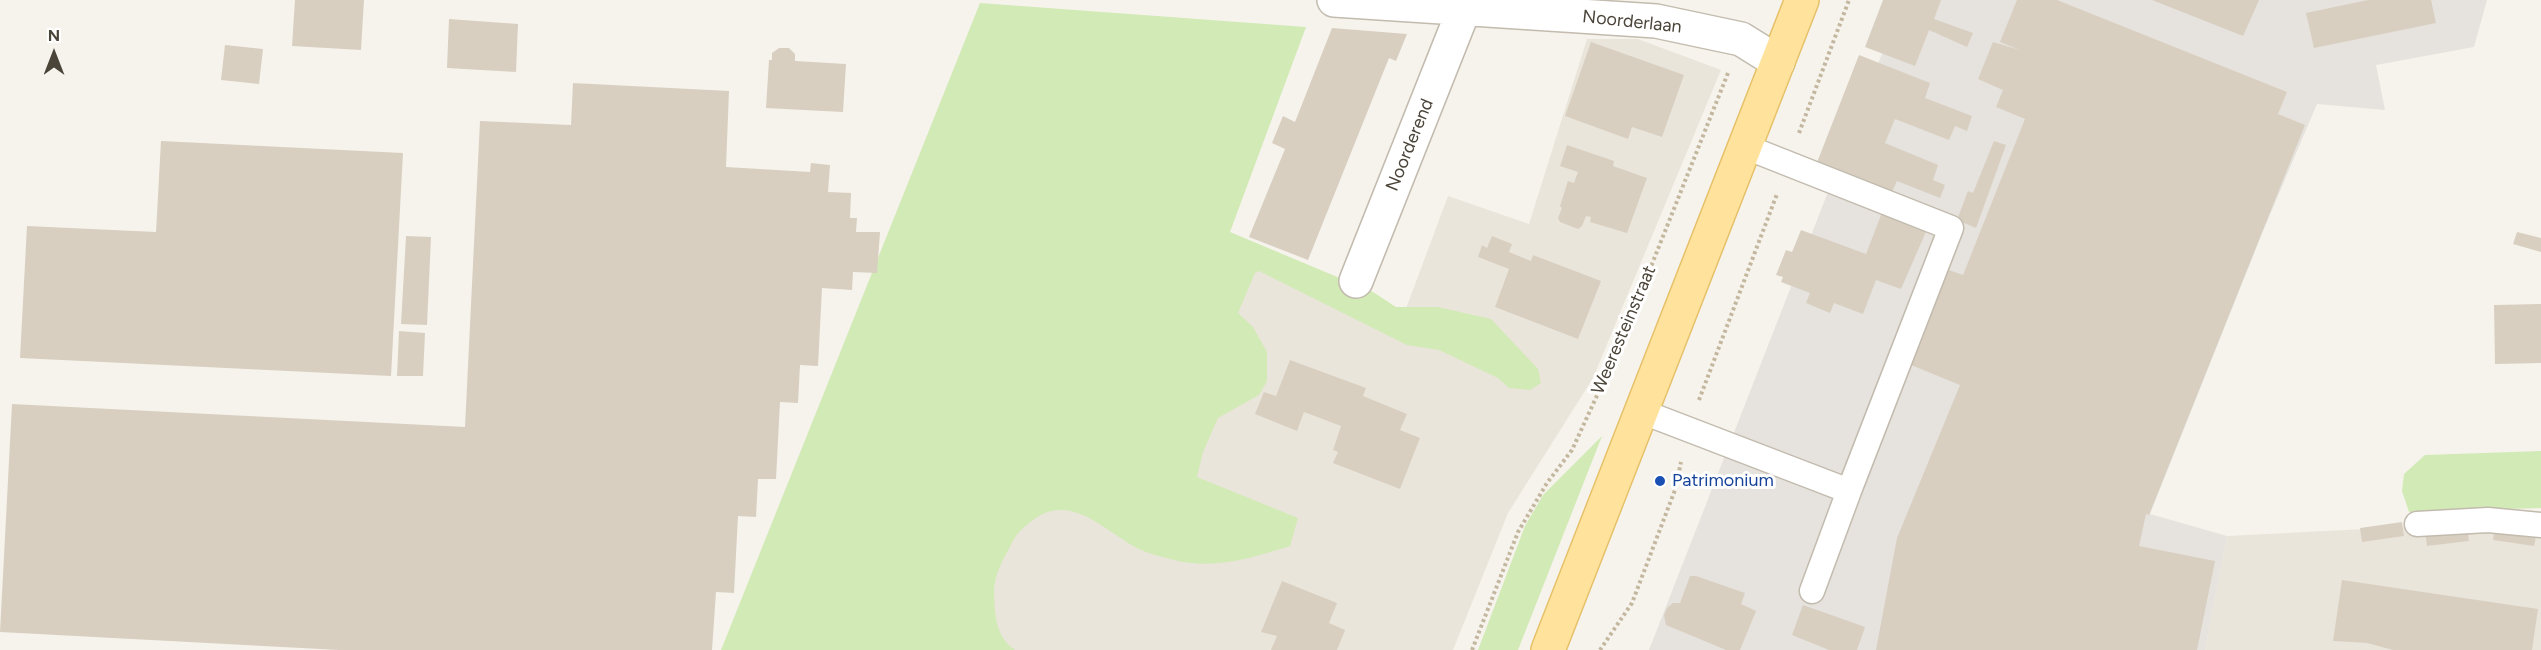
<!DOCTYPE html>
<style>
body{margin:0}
#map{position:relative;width:2541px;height:650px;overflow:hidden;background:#f6f3ec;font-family:Figtree,sans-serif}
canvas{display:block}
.north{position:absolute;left:24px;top:24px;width:60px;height:60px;-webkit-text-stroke:4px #fff;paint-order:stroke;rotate:0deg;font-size:16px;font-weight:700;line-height:24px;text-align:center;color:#4b4439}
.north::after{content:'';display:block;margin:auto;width:21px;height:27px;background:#4b4439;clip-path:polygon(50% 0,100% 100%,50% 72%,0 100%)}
</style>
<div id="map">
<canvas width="2541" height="650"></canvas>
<div class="north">N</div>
</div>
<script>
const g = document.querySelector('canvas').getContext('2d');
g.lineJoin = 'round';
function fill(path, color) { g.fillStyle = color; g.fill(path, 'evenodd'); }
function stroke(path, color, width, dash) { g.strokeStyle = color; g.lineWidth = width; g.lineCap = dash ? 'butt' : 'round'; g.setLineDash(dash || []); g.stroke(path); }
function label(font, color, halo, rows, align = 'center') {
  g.font = font + ' Figtree,sans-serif'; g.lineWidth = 6; g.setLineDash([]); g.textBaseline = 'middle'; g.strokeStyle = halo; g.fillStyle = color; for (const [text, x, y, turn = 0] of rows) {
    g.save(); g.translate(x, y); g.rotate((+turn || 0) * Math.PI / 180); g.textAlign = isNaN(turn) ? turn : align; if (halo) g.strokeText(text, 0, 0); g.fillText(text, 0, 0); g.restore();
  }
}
fill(new Path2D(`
 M 1587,39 L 1638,39 L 1721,70 L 1593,378 L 1508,513 L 1453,650 L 721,650 L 1229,250 L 1404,314 L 1448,196 L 1529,224 Z
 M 2541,520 L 2541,650 L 2205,650 L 2227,536 Z`), '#eae5da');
fill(new Path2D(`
 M 1903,0 L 2487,0 L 2474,47 L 2376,65 L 2385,110 L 2317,104 L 2261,236 L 2150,514 L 2227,536 L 2205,650 L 1649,650 Z`), '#e6e2dd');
fill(new Path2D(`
 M 980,3 L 1306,27 L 1230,232 L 1373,292 L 1396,307 L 1438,307 L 1491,319 L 1538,369 L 1541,383 L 1530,390 L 1509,388 L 1498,378 L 1439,350 L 1407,345 L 1259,271 L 1255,273 L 1238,313 L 1253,327 L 1267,352 L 1267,381 L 1259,395 L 1218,418 L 1203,452 L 1197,477 L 1298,518 L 1290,546 C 1251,558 1215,570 1174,560 C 1162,557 1146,553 1135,547 C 1104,530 1070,492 1033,520 C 1024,527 1017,532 1012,543 C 1003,560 994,574 994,593 C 995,615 995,636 1015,650 L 721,650 Z
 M 1602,436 L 1518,650 L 1478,650 L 1525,526 L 1543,495 Z
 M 2541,451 L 2541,508 L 2409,512 L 2402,491 L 2404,474 L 2425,455 Z`), '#d2eab5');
fill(new Path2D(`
 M 295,0 L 364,0 L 361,50 L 292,46 Z
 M 1883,0 L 1941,0 L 1934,19 L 1973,33 L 1967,47 L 1929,30 L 1915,66 L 1865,47 Z
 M 2017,0 L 2057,0 L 2287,92 L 2278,114 L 2305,125 L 2149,515 L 2146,514 L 2139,546 L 2215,561 L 2197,650 L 1876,650 L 1897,538 L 1960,385 L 1911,365 L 1943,268 L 1963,275 L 2025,119 L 1996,107 L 2003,90 L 1978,79 L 1993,42 L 2020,50 L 2000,42 Z
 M 2152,0 L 2259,0 L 2243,36 Z
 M 2368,0 L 2431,0 L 2436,23 L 2314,48 L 2306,13 Z
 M 449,19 L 518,24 L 516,72 L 447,68 Z
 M 1332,28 L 1407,34 L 1396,61 L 1389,58 L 1308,260 L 1249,237 L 1285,149 L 1272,143 L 1283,116 L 1295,122 Z
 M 1591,42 L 1684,75 L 1662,137 L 1632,127 L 1628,139 L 1565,116 Z
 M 225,45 L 263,49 L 259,84 L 221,80 Z
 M 779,48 L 789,48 L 795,54 L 795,61 L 846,64 L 843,112 L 766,108 L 769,60 L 772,60 L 772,53 Z
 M 1859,55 L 1930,83 L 1925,98 L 1972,116 L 1967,131 L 1955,126 L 1949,140 L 1895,119 L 1885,143 L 1938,165 L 1933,180 L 1945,185 L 1940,198 L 1897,181 L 1891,194 L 1816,165 Z
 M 573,83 L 729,91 L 726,167 L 810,172 L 811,163 L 830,165 L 828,192 L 851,193 L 850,218 L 857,218 L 856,232 L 880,232 L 877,273 L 853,272 L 852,290 L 822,288 L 818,366 L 800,365 L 798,403 L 780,402 L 776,479 L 758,479 L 756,517 L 738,516 L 734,593 L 716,592 L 712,650 L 339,650 L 0,632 L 12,404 L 465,427 L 480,121 L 571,125 Z
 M 161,141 L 403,153 L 391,376 L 20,358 L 27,226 L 156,232 Z
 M 1994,141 L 2006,145 L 1976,228 L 1957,220 L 1968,191 L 1973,193 Z
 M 1567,145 L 1614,161 L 1613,166 L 1647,178 L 1627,233 L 1590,222 L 1591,217 L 1586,216 L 1582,226 L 1578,229 L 1560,222 L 1558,218 L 1562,208 L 1560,206 L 1568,181 L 1574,183 L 1578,172 L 1560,166 Z
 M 1883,210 L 1928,227 L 1901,289 L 1876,280 L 1863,314 L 1834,303 L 1830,313 L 1806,303 L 1810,293 L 1781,282 L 1783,277 L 1776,275 L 1786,250 L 1792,252 L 1801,230 L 1866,254 Z
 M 2517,232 L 2541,238 L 2541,252 L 2513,244 Z
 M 406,236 L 431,237 L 427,325 L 401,324 Z
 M 1492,236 L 1512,244 L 1509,252 L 1531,261 L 1533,255 L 1601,281 L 1578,339 L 1495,307 L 1509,269 L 1478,257 L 1482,245 L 1487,248 Z
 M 2541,304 L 2541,363 L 2495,364 L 2494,305 Z
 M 399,331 L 425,333 L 423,376 L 397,376 Z
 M 1290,360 L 1366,388 L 1363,396 L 1407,414 L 1400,430 L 1420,438 L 1400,489 L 1333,463 L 1338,452 L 1333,450 L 1341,426 L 1304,412 L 1297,431 L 1255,414 L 1264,392 L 1276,396 Z
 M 2402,522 L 2404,536 L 2362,542 L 2360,528 Z
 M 2495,525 L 2537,532 L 2534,546 L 2493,540 Z
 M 2467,526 L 2469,541 L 2427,546 L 2425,531 Z
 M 1690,576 L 1696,576 L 1745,593 L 1741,604 L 1756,611 L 1740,650 L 1726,650 L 1666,625 L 1664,615 L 1667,608 L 1673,603 L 1680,603 Z
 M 2342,580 L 2538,609 L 2532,650 L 2393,650 L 2367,643 L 2333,641 Z
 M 1282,581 L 1337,603 L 1329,623 L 1345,630 L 1337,650 L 1271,650 L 1277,636 L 1261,632 Z
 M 1803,605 L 1865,627 L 1857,650 L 1829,650 L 1792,635 Z`), '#d8cfc1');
const lane = new Path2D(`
 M 1643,412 L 1849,491 L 1951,228 L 1746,147
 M 2417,524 L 2488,520 L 2541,525
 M 1812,591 L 1849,491`);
const street = new Path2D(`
 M 1334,0 L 1656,21 L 1741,39 L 1778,62
 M 1356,281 L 1464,9`);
const primary = new Path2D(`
 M 1548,650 L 1802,0`);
stroke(lane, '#c2bbae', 27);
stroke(street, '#c2bbae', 36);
stroke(primary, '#e6c16a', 36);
stroke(new Path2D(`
 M 1799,133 L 1849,0
 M 1699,400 L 1777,194
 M 1472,650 L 1518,532 L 1547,483 L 1572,450 L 1617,352 L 1728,73
 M 1600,650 L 1632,603 L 1675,490 L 1681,462`), '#c4b79f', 4, [3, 3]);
stroke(lane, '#fff', 24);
stroke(street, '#fff', 33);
stroke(primary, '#ffe39c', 33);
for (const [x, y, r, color] of [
 [1660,481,6,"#1a4fb4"]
]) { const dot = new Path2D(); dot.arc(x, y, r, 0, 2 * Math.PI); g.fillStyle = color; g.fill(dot); stroke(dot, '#fff', 2); }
label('18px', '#4b4439', '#fff', [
 ["Noorderlaan",1632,22,6],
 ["Noorderend",1410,145,-68],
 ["Weeresteinstraat",1624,330,-67]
]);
label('18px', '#164399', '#fff', [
 ["Patrimonium",1672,481]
], 'left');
</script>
